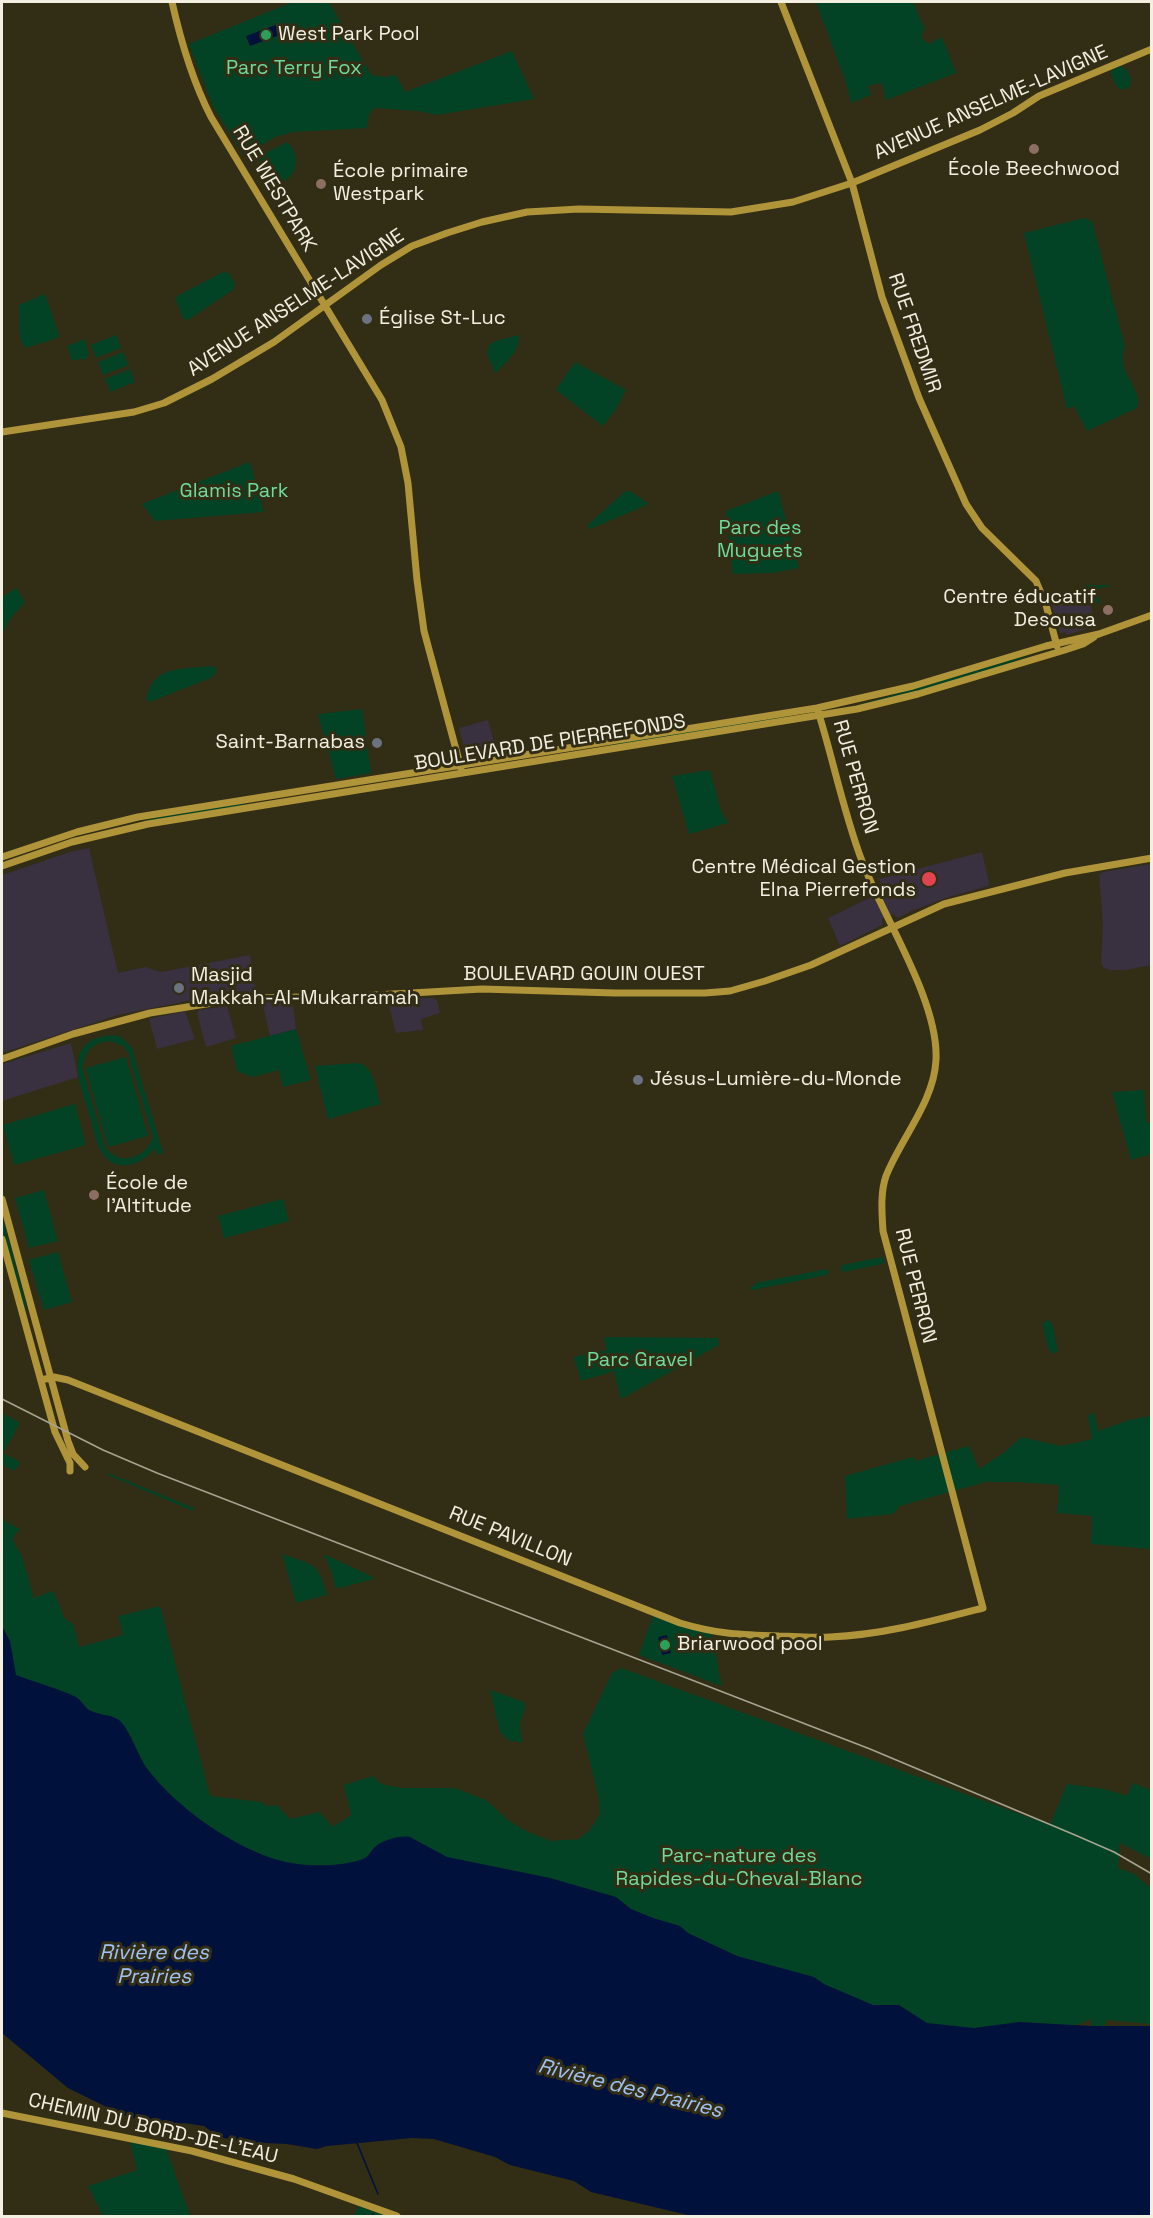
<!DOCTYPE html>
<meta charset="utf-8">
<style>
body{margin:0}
#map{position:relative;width:1153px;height:2218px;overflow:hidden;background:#322d15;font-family:"Space Grotesk",sans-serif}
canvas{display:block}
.frame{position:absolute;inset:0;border:3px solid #f3f0e2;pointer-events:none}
</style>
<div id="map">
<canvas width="1153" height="2218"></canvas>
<div class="frame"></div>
</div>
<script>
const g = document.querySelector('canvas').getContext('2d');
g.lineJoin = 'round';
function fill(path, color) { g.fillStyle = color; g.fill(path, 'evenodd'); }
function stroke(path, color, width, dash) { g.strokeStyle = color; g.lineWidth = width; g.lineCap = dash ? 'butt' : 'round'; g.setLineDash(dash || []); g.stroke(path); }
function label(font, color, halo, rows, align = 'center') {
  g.font = font + ' "Space Grotesk",sans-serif'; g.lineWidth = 6; g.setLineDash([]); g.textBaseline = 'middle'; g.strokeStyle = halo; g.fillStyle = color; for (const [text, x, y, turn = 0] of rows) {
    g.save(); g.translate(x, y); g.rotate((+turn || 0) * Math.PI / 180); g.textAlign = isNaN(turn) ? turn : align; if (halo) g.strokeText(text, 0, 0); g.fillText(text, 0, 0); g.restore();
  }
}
fill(new Path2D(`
 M 1087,592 L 1096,626 L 1066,635 L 1065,632 L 1060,633 L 1051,604 Z
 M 488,720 L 497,752 L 469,758 L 466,756 L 459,728 Z
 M 89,848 L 118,973 L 145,967 L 161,972 L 250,955 L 256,992 L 206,997 L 118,1015 L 2,1053 L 2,875 L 70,852 Z
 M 982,852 L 989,882 L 988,886 L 949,897 L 911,911 L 898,918 L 893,914 L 882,919 L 882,925 L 840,946 L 828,918 L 884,891 L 879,879 Z
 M 1151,864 L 1151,965 L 1126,970 L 1110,970 L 1104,968 L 1101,963 L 1103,925 L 1099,875 L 1103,872 Z
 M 432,998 L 437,1000 L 440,1013 L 421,1019 L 423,1030 L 396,1033 L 387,999 Z
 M 262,1002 L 291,1002 L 293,1005 L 296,1029 L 270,1036 Z
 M 227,1006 L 236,1038 L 206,1047 L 197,1013 L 199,1010 Z
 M 185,1011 L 195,1039 L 157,1049 L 149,1019 Z
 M 71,1043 L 78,1077 L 2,1101 L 2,1064 Z`), '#393040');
fill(new Path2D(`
 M 293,2 L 329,2 L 371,75 L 386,77 L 396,75 L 405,92 L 512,51 L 534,99 L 437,115 L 418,111 L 374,108 L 369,115 L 367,128 L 294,132 L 275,137 L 244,156 L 213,106 L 189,44 Z
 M 816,2 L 913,2 L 924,28 L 921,38 L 929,44 L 942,37 L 956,73 L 886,100 L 882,83 L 868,86 L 871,95 L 851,103 L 847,85 Z
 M 1121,66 C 1127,68 1133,79 1130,86 L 1124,90 L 1117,87 L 1111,74 L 1112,70 Z
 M 287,142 C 305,158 295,184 271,184 L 259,159 L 260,156 Z
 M 1084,218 L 1092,221 L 1125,346 C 1114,372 1144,387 1137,408 L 1087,431 L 1074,406 L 1067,409 L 1024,233 Z
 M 223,272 L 229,273 L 235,284 L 233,290 L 188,320 L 183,318 L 176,300 L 177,296 Z
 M 45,294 L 59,335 L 57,338 L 26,348 C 16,339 20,317 19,305 Z
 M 116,335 L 121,348 L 96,358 L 91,345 Z
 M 519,335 C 519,352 507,362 495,373 L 487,353 L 489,345 L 495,341 Z
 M 85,339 L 89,355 L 86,359 L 72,360 L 67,346 Z
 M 123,352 L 129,365 L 103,375 L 98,362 Z
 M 575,362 L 626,390 L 616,409 L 603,426 L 556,390 Z
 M 130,369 L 135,382 L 110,392 L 105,379 Z
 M 250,462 L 264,512 L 155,521 L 142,504 Z
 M 630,491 L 649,504 L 590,529 L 588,527 L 588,525 L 624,492 Z
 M 778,491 L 799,568 L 773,573 L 733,574 L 726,511 Z
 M 1086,585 L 1112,585 L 1097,589 L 1099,602 L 1091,605 Z
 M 16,588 L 25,602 L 10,619 L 2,635 L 2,597 Z
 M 1032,654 C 976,678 905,695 845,709 Z
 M 208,666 L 215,667 L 217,671 L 213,677 L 150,702 L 146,699 C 154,665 179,670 208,666 Z
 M 362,709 L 371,773 L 336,779 L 318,714 Z
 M 794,715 L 776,720 L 603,748 L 621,742 Z
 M 710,770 L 721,811 L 728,823 L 689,834 L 672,776 Z
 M 240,804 L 250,805 L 139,823 L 158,817 Z
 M 296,1029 L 311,1080 L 283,1087 L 279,1070 L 252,1077 L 237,1071 L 231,1046 Z
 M 114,1035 L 121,1037 L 132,1048 L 163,1153 L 157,1155 L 154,1148 C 146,1163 121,1172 107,1159 C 96,1149 94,1130 90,1116 C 79,1082 61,1038 114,1035 ZM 111,1041 L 123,1046 L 128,1052 L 153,1138 C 144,1159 120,1167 105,1147 L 83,1069 C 84,1051 93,1042 111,1041 Z
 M 126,1057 L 148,1136 L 108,1147 L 86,1068 Z
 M 357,1063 C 374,1064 376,1090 380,1104 L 328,1119 L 315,1066 Z
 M 1144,1090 L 1146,1122 L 1151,1122 L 1151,1154 L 1131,1160 L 1112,1092 Z
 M 75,1104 L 86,1145 L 14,1165 L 3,1125 Z
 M 44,1190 L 58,1241 L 29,1248 L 15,1198 Z
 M 283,1199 L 289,1221 L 224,1238 L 218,1216 Z
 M 2,1216 L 28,1311 C 17,1296 2,1236 2,1216 Z
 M 58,1252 L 72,1302 L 44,1310 L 29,1260 Z
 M 882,1257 L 885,1260 L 883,1264 L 843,1272 L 840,1269 L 842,1265 Z
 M 826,1269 L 829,1272 L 827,1275 L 753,1290 L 750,1288 L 756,1283 Z
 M 1047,1320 L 1052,1323 L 1058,1351 L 1054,1354 L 1049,1350 L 1042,1324 Z
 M 604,1337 L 718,1338 L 719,1345 L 621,1399 L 614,1371 L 581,1381 L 574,1357 L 607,1350 Z
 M 1094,1412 L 1098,1431 L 1129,1420 L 1151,1416 L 1150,1549 L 1091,1544 L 1092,1516 L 1057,1513 L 1059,1485 L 1017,1482 L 989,1482 L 989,1481 L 900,1506 L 893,1514 L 847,1519 L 845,1476 L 913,1457 L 915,1461 L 969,1446 L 979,1469 L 1005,1452 L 1021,1437 L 1061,1446 L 1092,1439 L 1088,1416 Z
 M 2,1413 L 20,1423 L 3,1453 L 20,1462 L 15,1471 L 2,1465 Z
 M 108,1473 L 194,1508 L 193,1511 L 108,1475 Z
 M 2,1517 L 6,1522 L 20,1529 L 12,1539 L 22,1556 L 34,1598 L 53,1591 L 65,1619 L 73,1624 L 79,1647 L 123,1635 L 118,1616 L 160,1606 L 210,1796 L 262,1802 L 266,1806 L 277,1805 L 290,1819 L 319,1812 L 333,1827 L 351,1815 L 344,1785 L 373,1776 L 381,1784 L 401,1788 L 455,1788 L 486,1800 L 508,1820 L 528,1832 L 551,1841 L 579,1839 L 590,1830 L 600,1814 L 599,1799 L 583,1734 L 612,1673 L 621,1668 L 1050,1825 L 1067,1784 L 1105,1789 L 1127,1796 L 1133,1783 L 1151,1790 L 1151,1859 L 1120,1843 L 1118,1868 L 1134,1874 L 1151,1888 L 1151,2024 L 1106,2020 L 1105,2026 L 1091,2026 L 1091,2019 L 1076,2025 L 1032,2028 L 955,2083 L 228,1878 L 2,1692 Z
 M 282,1554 C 314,1566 317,1560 327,1595 L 296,1603 Z
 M 326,1555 L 373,1577 L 373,1579 L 340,1588 L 336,1587 L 328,1562 L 324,1556 Z
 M 654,1613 L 711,1632 L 722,1686 L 639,1655 Z
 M 490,1690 L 524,1702 L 525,1707 L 520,1723 L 522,1743 L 508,1740 L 500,1732 Z
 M 130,2142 L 166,2148 L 190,2216 L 103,2216 L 88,2186 L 137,2170 Z
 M 358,2206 L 387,2216 L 354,2216 Z`), '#024325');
fill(new Path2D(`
 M 281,23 L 285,33 L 250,46 L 246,36 Z
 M 2,1626 L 10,1641 L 16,1675 C 36,1683 58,1688 76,1697 C 81,1700 84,1706 89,1710 C 97,1715 110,1714 119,1720 C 129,1728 138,1755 146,1767 C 175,1807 235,1849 282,1861 C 303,1867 343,1867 363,1859 C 369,1857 371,1850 376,1846 C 384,1840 399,1835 410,1837 L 447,1857 L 550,1878 L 616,1897 L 631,1909 L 653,1918 L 680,1926 L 688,1933 L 737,1956 L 814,1977 L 824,1984 L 873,2005 L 899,2005 L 927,2023 L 974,2028 L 1019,2022 L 1091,2026 L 1151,2026 L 1151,2216 L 692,2216 L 591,2192 L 574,2181 L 510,2165 L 495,2157 L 434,2139 L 412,2138 L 327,2146 L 317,2149 L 287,2144 L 245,2142 L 219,2137 L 204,2126 L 184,2123 L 171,2126 L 151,2119 L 129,2118 L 68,2088 L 2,2033 Z
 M 667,1635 L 671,1653 L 662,1655 L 658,1637 Z`), '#00113b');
stroke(new Path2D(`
 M 357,2143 L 378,2194
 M 372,2216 L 373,2214`), '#00113b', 1.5);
stroke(new Path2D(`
 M 172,2 C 181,42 192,80 211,117 L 382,400 L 401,447 L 408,483 L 417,580 L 424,631 L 461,768
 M 781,2 L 852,183 L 882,297 L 919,398 L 966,504 L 982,528 L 1036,581 L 1046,605 L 1057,646
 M 2,432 L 134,412 L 164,403 L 212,379 L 274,342 L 381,265 L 412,246 L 447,233 L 482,222 L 527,212 L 579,209 L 731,212 L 793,202 L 852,183 L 980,130 L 1013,113 L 1039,96 L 1152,49
 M 2,857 L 77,832 L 138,817 L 817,708 L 913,686 L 1046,646 L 1099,634 L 1152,615
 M 2,866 L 72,842 L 148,824 L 857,709 L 918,694 L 1065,650 L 1083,644 L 1094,637
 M 2,1059 L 73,1034 L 150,1013 L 243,998 L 358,996 L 482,989 L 614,993 L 705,993 L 730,991 L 765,981 L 811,965 L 944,904 L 1065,873 L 1152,858
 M 2,1199 L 68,1441 L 73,1454 L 85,1467
 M 2,1239 L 55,1432 L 70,1463 L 70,1471
 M 41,1380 L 54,1377 L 68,1380 L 680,1623 C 717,1634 741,1635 779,1636 C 796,1636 813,1638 830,1637 C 882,1635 933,1621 983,1608 L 883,1231 C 882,1214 880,1193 886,1176 C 901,1138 934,1102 936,1060 C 939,1001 883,917 862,861 C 843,811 833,758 817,708
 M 2,2113 L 192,2151 L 294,2179 L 397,2216`), '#af9439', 7);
stroke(new Path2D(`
 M 2,1399 L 103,1450 L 157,1473 L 870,1749 L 1075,1835 L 1114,1852 L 1152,1874`), '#a7a492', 1.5);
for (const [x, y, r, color] of [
 [266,35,6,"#2e9e5b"],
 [1034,149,6,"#8d6e63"],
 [321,184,6,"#8d6e63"],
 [367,319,6,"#6b7280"],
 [1108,610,6,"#8d6e63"],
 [377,743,6,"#6b7280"],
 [929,879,8,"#e0444e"],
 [179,988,6,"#6b7280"],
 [638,1080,6,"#6b7280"],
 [94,1195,6,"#8d6e63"],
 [665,1645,6,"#2e9e5b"]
]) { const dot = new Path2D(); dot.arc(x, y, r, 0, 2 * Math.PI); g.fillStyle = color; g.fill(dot); stroke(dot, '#322d15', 2); }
label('20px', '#f3f0e2', '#322d15', [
 ["West Park Pool",278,35],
 ["École Beechwood",1034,170,"center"],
 ["École primaire",333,172],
 ["Westpark",333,195],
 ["Église St-Luc",379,319],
 ["Centre éducatif",1096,598,"right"],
 ["Desousa",1096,621,"right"],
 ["Saint-Barnabas",365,743,"right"],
 ["Centre Médical Gestion",916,868,"right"],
 ["Elna Pierrefonds",916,891,"right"],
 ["Masjid",191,976],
 ["Makkah-Al-Mukarramah",191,999],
 ["Jésus-Lumière-du-Monde",650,1080],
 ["École de",106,1184],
 ["l'Altitude",106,1207],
 ["Briarwood pool",677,1645]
], 'left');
label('20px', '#6edc9c', '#322d15', [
 ["Parc Terry Fox",294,69],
 ["Glamis Park",234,492],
 ["Parc des",760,529],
 ["Muguets",760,552],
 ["Parc Gravel",640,1361],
 ["Parc-nature des",739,1857],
 ["Rapides-du-Cheval-Blanc",739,1880]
]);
label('20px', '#f3f0e2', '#322d15', [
 ["AVENUE ANSELME-LAVIGNE",991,103,-24],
 ["RUE WESTPARK",274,189,59],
 ["AVENUE ANSELME-LAVIGNE",296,303,-33],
 ["RUE FREDMIR",914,333,71],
 ["BOULEVARD DE PIERREFONDS",550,743,-9],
 ["RUE PERRON",855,777,74],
 ["BOULEVARD GOUIN OUEST",584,975],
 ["RUE PERRON",915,1286,76],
 ["RUE PAVILLON",510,1537,22],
 ["CHEMIN DU BORD-DE-L'EAU",153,2129,13]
]);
label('italic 21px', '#a1c2f6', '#322d15', [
 ["Rivière des",154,1953],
 ["Prairies",154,1977],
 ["Rivière des Prairies",630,2089,14]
]);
</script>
